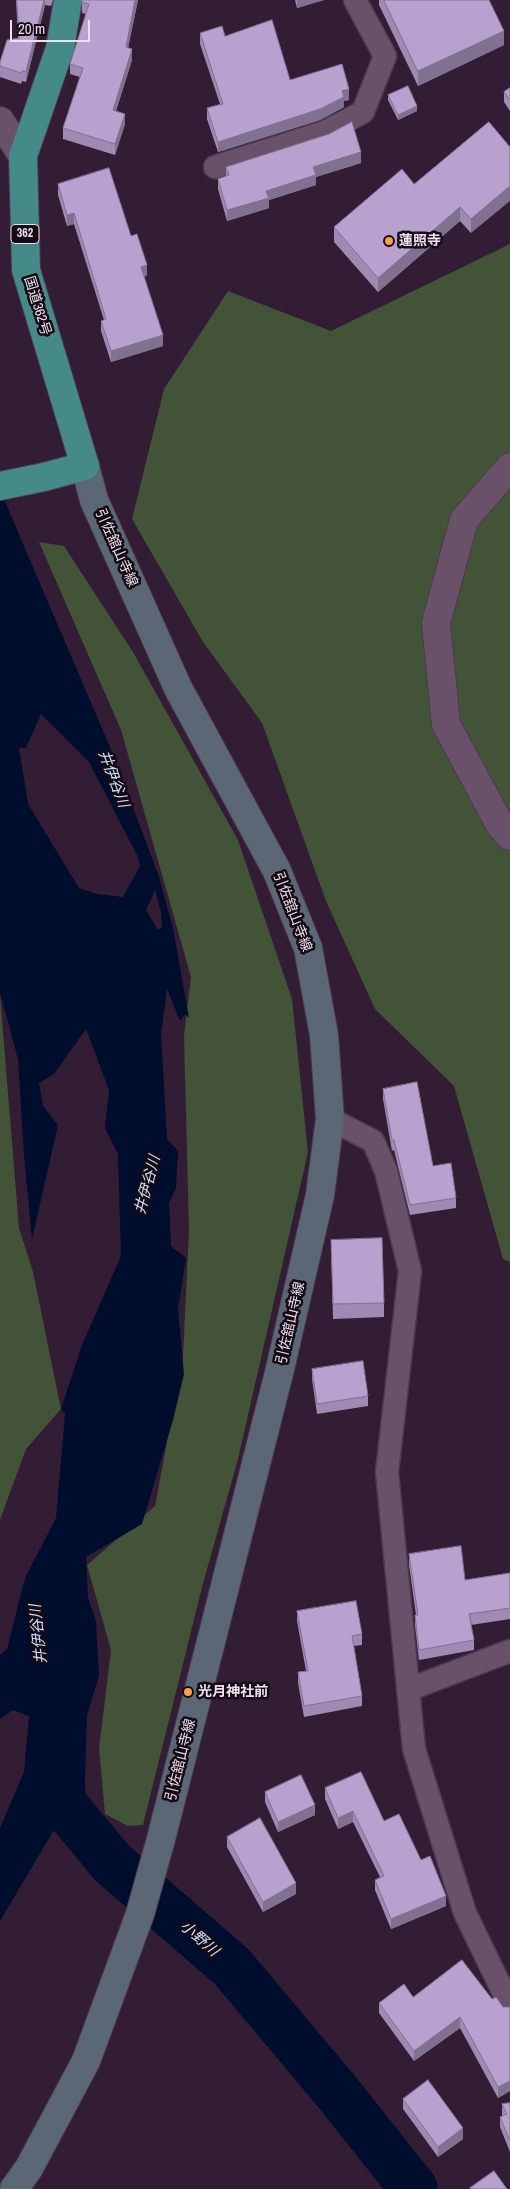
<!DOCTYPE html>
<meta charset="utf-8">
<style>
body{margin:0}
#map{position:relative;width:510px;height:2189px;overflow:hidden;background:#321d34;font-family:"Archivo Narrow",sans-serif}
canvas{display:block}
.scale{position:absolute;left:10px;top:20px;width:80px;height:22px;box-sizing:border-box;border:2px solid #eee0ef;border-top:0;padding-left:6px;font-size:15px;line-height:18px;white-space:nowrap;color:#eee0ef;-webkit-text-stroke:4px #150b15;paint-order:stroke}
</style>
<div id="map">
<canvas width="510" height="2189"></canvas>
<div class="scale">20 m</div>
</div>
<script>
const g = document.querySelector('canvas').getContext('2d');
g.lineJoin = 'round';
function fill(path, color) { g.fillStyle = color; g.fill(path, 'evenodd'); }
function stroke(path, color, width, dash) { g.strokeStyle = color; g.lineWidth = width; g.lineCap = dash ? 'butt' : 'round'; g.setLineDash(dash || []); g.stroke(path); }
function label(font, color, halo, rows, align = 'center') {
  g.font = font + ' "Archivo Narrow","Noto Sans JP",sans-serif'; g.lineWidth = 5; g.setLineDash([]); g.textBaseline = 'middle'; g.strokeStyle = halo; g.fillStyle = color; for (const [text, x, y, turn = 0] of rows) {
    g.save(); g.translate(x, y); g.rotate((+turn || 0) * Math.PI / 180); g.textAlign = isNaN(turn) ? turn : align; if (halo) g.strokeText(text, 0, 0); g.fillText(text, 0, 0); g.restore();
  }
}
fill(new Path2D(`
 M 510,244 L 510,1262 L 503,1259 L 454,1086 L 375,1009 L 326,901 L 262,723 L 203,642 L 132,519 L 164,389 L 228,291 L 331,331 Z
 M 39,542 L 64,546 L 133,652 L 238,840 L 292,999 L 308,1152 L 238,1459 L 202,1587 L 143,1825 L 128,1826 L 105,1814 L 99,1749 L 111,1650 L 87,1565 L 155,1506 L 183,1357 L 189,1230 L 184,1036 L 191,977 L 121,730 Z
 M 0,995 L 19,1228 L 33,1272 L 61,1409 L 26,1449 L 0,1520 Z`), '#425337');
fill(new Path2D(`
 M 0,490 L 110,747 L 158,874 L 173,928 L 189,1018 L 185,1014 L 180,1021 L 167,989 L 161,1034 L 167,1139 L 178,1151 L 176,1188 L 169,1203 L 171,1246 L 186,1258 L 178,1309 L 184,1374 L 173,1420 L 142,1524 L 86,1557 L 88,1598 L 96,1621 L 99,1676 L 87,1715 L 84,1810 L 61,1818 L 0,1921 L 0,1828 L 24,1772 L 29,1716 L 13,1710 L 0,1719 L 0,1655 L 7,1649 L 25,1578 L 56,1518 L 65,1414 L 61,1409 L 82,1345 L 121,1256 L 118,1154 L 105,1128 L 109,1090 L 86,1029 L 54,1074 L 39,1083 L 43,1106 L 58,1125 L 32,1239 L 24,1155 L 18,1059 L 0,993 ZM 41,714 L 89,762 L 138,857 L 140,866 L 123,897 L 97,894 L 79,888 L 28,804 L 19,748 L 26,748 ZM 155,890 L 161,912 L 162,927 L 158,930 L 146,910 Z`), '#000d2c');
stroke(new Path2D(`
 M 56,1753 L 63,1804 L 112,1863 L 232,1967 L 337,2092 L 414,2189`), '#000d2c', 48);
const minor = new Path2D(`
 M 215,167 L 325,132 L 363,112 L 385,56 L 355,0
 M 330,1119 L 373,1141 L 386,1171 L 410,1271 L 387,1472 L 414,1749 L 465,1913 L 510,2006
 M 410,1689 L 510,1651`);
const tertiary = new Path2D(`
 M 0,121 L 23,156
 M 510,467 L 464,520 L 436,623 L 446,724 L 500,825 L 510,836`);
const secondary = new Path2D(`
 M 14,2189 L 29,2168 L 86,2061 L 140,1914 L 161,1839 L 280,1369 L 320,1195 L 330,1119 L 324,1035 L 308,948 L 277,871 L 178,688 L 94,500 L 85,466`);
const trunk = new Path2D(`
 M 0,486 L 44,477 L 85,466 L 26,270 L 23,156 L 60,48 L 68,0`);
stroke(minor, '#4c3a4e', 25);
stroke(tertiary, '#4c3a4e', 30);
stroke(secondary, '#4c3a4e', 30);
stroke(trunk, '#4c3a4e', 30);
stroke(minor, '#69516a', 22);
stroke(tertiary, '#69516a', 28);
stroke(secondary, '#5c6775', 28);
stroke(trunk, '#458a88', 28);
fill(new Path2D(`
 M 16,0 L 53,0 L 51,6 L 45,5 L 26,82 L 22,81 L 21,84 L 0,77 L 0,62 L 18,38 Z
 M 82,0 L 138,0 L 128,48 L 132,60 L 116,111 L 125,124 L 115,155 L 63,139 L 63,128 L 80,77 L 70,74 L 70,64 L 86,14 L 82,13 Z
 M 295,0 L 324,0 L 297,8 Z
 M 379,0 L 489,0 L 504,45 L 418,86 L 379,5 Z
 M 200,33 L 225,36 L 290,80 L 349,100 L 344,101 L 344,107 L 320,120 L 218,152 L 207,119 L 207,108 L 220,104 L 200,44 Z
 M 510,88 L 510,111 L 504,102 L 504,92 Z
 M 388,95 L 417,111 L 398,120 L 388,100 Z
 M 489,122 L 471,233 L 460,221 L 378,292 L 334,242 L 334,227 L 414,184 Z
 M 361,163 L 316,177 L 316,185 L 269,200 L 269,208 L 227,221 L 218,189 L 218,179 L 226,176 L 226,167 Z
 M 58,184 L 131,236 L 147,276 L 144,276 L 163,346 L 111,362 L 101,331 L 101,321 L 104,320 L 74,224 L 67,226 L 58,195 Z
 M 383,1089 L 433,1166 L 456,1198 L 456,1208 L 410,1215 L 394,1150 L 392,1151 L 383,1099 Z
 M 331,1240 L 384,1303 L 384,1317 L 333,1319 Z
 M 312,1369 L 368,1396 L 368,1406 L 317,1414 L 312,1379 Z
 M 409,1554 L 465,1580 L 510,1573 L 510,1619 L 471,1625 L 474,1640 L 474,1650 L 419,1660 L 415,1626 L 415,1615 L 416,1615 L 409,1565 Z
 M 297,1611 L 362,1634 L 362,1645 L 354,1646 L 362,1696 L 362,1706 L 304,1717 L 298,1683 L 298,1672 L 306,1671 L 297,1621 Z
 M 325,1788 L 384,1821 L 421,1860 L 446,1906 L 391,1929 L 375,1890 L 375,1880 L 380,1877 L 353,1822 L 338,1829 L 325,1799 Z
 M 265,1792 L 315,1815 L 278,1832 L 265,1802 Z
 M 227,1837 L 296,1894 L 263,1912 L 227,1847 Z
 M 413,1997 L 492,1999 L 503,2007 L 510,2007 L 510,2091 L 498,2098 L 460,2028 L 414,2061 L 379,2013 L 379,2003 Z
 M 403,2099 L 463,2139 L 438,2157 L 403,2109 Z
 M 510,2103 L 510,2152 L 500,2127 L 500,2117 L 502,2116 L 502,2104 Z`), '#9e8ab2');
fill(new Path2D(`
 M 44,0 L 45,0 L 45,5 L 26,82 L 26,71 Z
 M 135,0 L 138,0 L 126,58 L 126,47 Z
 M 297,0 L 324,0 L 297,8 Z
 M 504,31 L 504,45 L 418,86 L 418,71 Z
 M 132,49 L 132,60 L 113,120 L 113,110 Z
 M 349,89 L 349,100 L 344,101 L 344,107 L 320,120 L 218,152 L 218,142 Z
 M 417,106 L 417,111 L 398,120 L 398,115 Z
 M 125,114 L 125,124 L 115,155 L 115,144 Z
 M 361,152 L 361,163 L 316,177 L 316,185 L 269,200 L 269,208 L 227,221 L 227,210 L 313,167 Z
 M 510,186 L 510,201 L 471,233 L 471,219 Z
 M 460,207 L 460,221 L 378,292 L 378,278 Z
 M 74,213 L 74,224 L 67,226 L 67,215 Z
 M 147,265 L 147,276 L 141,277 L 141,267 Z
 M 163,335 L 163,346 L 111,362 L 111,351 Z
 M 315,1805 L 315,1815 L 278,1832 L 278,1822 Z
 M 353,1811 L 353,1822 L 338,1829 L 338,1818 Z
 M 296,1883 L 296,1894 L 263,1912 L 263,1902 Z
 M 446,1896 L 446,1906 L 391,1929 L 391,1919 Z
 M 460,2017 L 460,2028 L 414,2061 L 414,2051 Z
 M 510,2081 L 510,2091 L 498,2098 L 498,2087 Z
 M 463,2128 L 463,2139 L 438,2157 L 438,2147 Z`), '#817191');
const building = new Path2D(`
 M 17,0 L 44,0 L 26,71 L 22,71 L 21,73 L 0,66 L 0,62 L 7,40 L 19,38 Z
 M 82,0 L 135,0 L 126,47 L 132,49 L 113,110 L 125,114 L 115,144 L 63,128 L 83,68 L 70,64 L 89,4 L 82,2 Z
 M 384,0 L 489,0 L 504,31 L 418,71 Z
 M 272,20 L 290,80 L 342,64 L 349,89 L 342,91 L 344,97 L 320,109 L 218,142 L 207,108 L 223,104 L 200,33 L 222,26 L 225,36 Z
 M 408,86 L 417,106 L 398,115 L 388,95 Z
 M 510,88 L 510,100 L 504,92 Z
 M 352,122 L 361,152 L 313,167 L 316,175 L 266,191 L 269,198 L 227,210 L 218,179 L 229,175 L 226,167 L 329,134 Z
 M 489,122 L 510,147 L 510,186 L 471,219 L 460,207 L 378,278 L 334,227 L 402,169 L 414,184 Z
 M 109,168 L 131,236 L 137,234 L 147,265 L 141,267 L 163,335 L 111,351 L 101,321 L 106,319 L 74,213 L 67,215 L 58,184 Z
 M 417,1082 L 433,1166 L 451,1163 L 456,1198 L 410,1205 L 394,1140 L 392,1140 L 383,1089 Z
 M 382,1238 L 384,1303 L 333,1304 L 331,1240 Z
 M 363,1361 L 368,1396 L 317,1404 L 312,1369 Z
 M 461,1546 L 465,1580 L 510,1573 L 510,1608 L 469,1614 L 474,1640 L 419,1650 L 415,1615 L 418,1615 L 409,1554 Z
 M 356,1601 L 362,1634 L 352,1636 L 362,1696 L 304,1706 L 298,1672 L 308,1671 L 297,1611 Z
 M 361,1772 L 384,1821 L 399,1814 L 421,1860 L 430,1856 L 446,1896 L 391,1919 L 375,1880 L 384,1876 L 353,1811 L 338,1818 L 325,1788 Z
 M 301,1775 L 315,1805 L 278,1822 L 265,1792 Z
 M 260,1818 L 296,1883 L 263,1902 L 227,1837 Z
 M 462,1960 L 492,1999 L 496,1997 L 503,2007 L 510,2007 L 510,2081 L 498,2087 L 460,2017 L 414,2051 L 379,2003 L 404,1984 L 413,1997 Z
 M 428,2080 L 463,2128 L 438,2147 L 403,2099 Z
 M 510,2103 L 510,2141 L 500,2117 L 507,2114 L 502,2104 Z
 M 494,2171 L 507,2189 L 471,2189 L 470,2188 Z`);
fill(building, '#b8a1cf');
stroke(building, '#817191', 1);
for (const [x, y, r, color] of [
 [389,241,5,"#fa9f4f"],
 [188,1692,5,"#fa9f4f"]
]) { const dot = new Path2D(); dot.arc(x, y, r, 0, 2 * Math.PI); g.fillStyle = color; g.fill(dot); stroke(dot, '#150b15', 2); }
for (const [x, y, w] of [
 [25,234,28]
]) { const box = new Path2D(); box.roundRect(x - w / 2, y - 9.5, w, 19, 4); g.fillStyle = '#150b15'; g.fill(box); stroke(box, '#eee0ef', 1); }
label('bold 12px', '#eee0ef', null, [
 ["362",25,234]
]);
label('bold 14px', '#eee0ef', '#150b15', [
 ["蓮照寺",399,241],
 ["光月神社前",198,1692]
], 'left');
label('14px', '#eee0ef', '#150b15', [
 ["国道362号",37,306,73],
 ["引佐舘山寺線",116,548,66],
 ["引佐舘山寺線",292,912,69],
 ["引佐舘山寺線",291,1323,-77],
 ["引佐舘山寺線",181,1760,-76]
]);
label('italic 15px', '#cde0f9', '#150b15', [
 ["井伊谷川",113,779,69],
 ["井伊谷川",148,1185,-75],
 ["井伊谷川",39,1634,-96],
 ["小野川",199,1939,41]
]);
</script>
